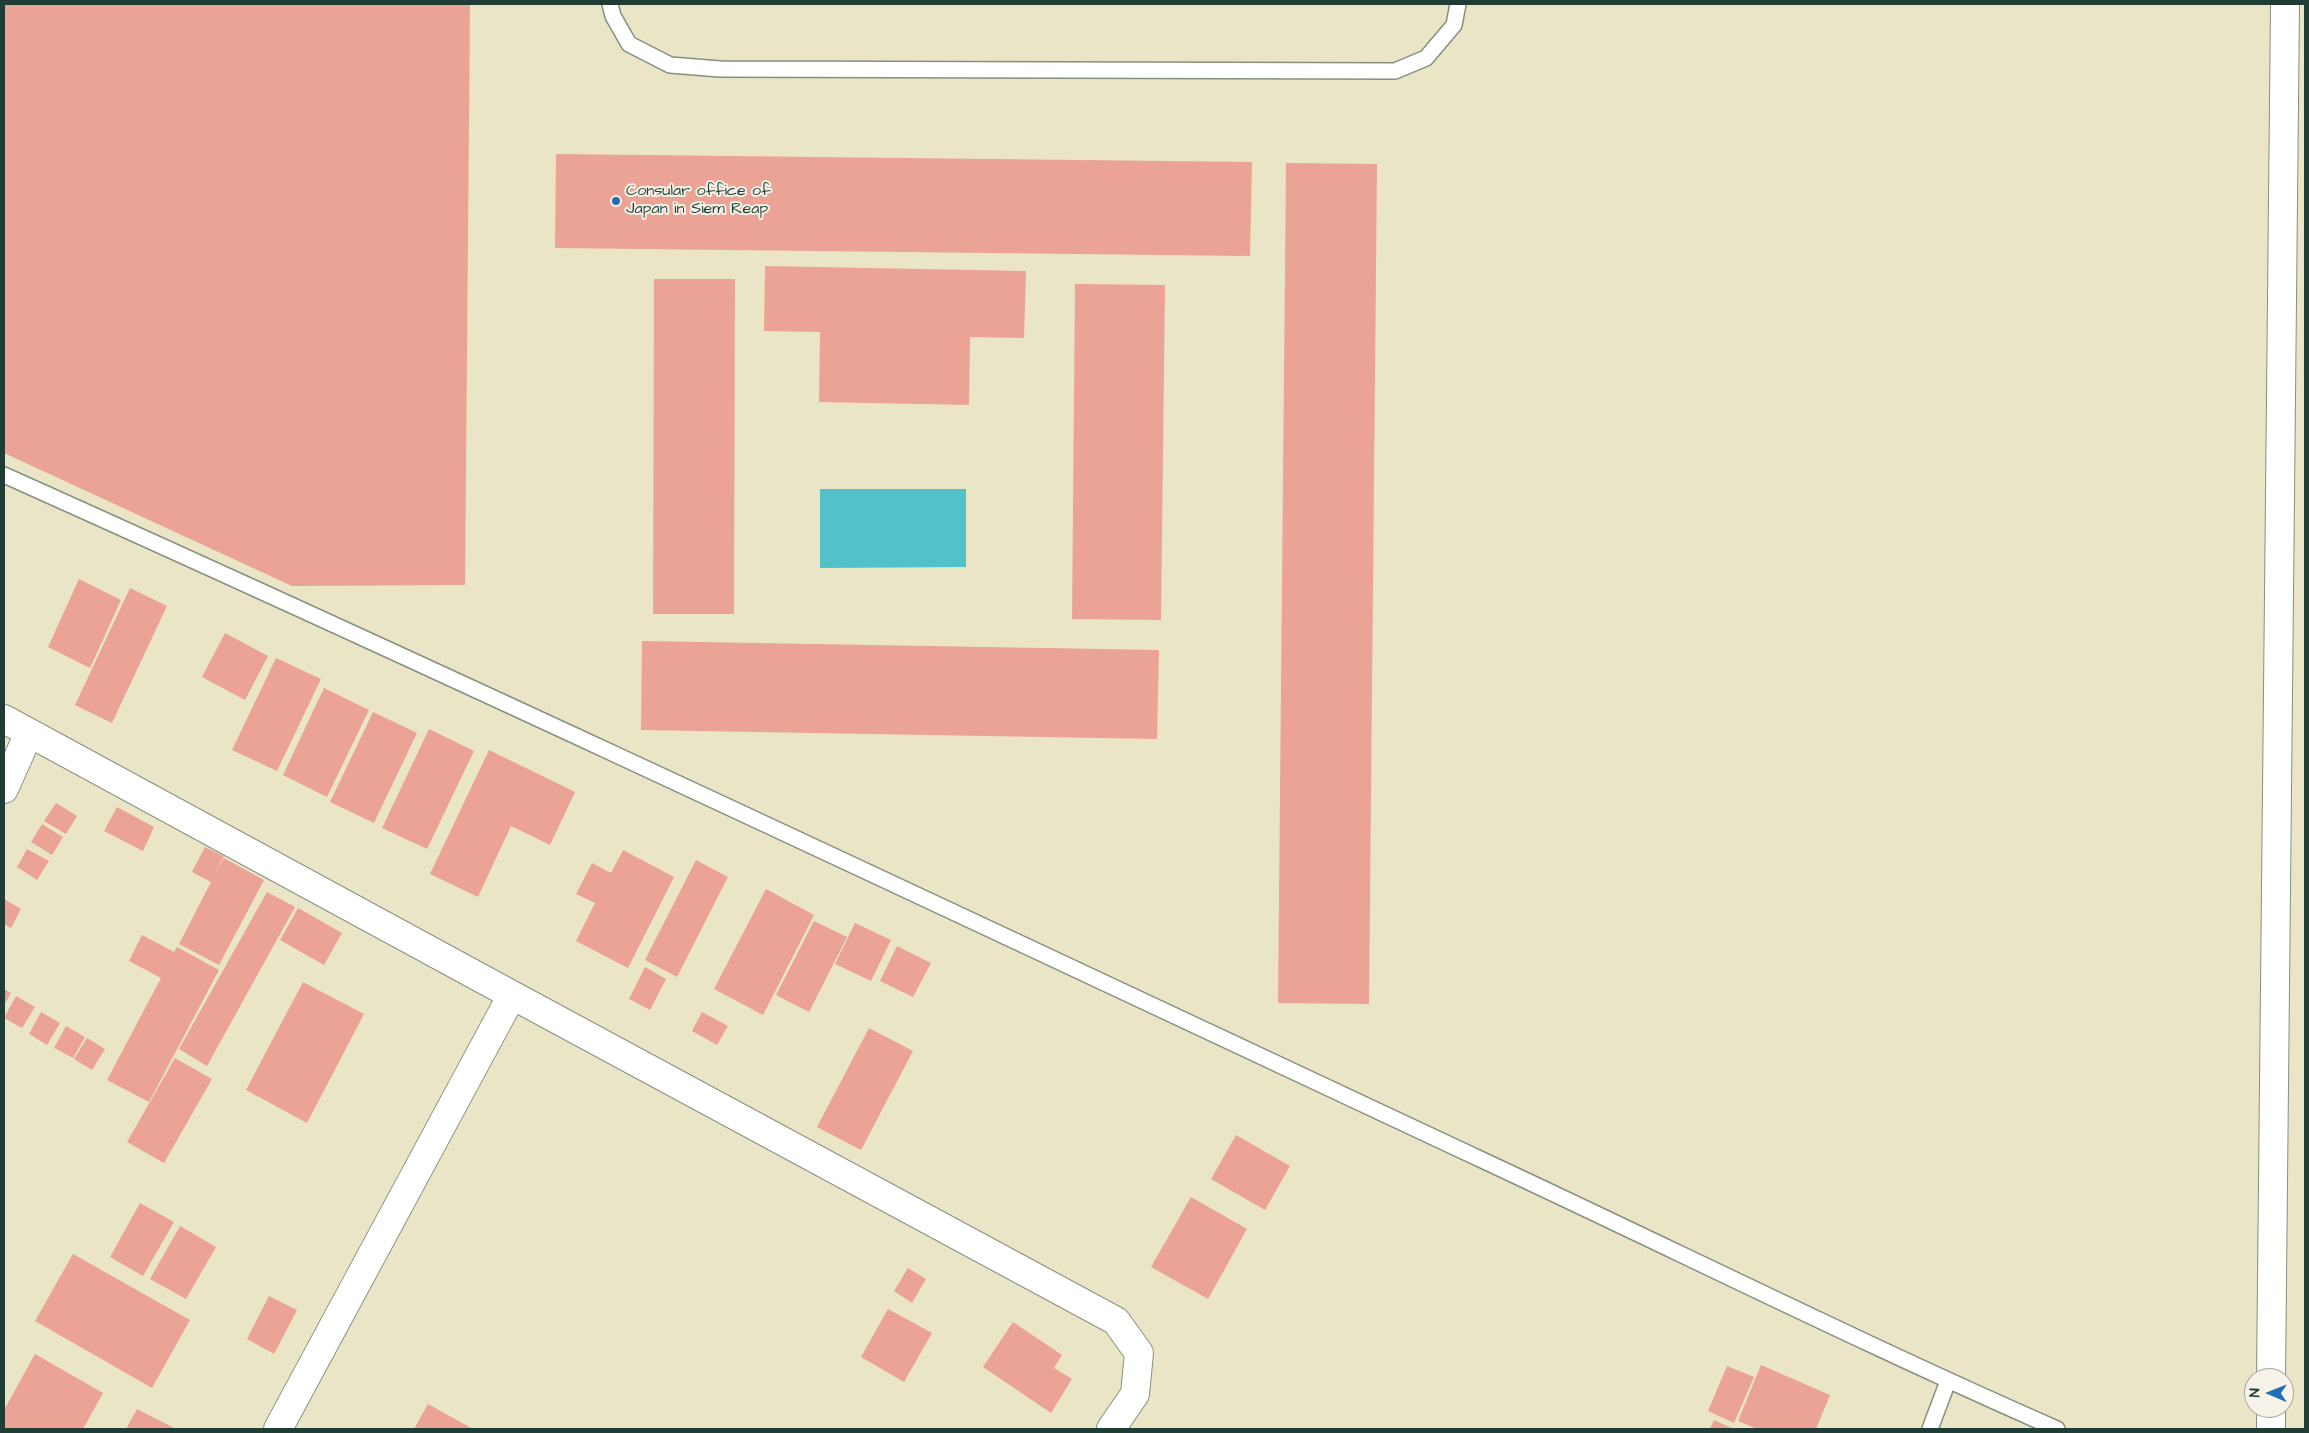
<!DOCTYPE html>
<style>
body{margin:0}
#map{position:relative;width:2309px;height:1433px;overflow:hidden;background:#ebe5c8;font-family:"Architects Daughter",sans-serif}
canvas{display:block}
.frame{position:absolute;inset:0;border:5px solid #1f3d34;pointer-events:none}
.north{position:absolute;left:2244px;top:1368px;width:50px;height:50px;box-sizing:border-box;background:#f7f3e8;border:1px solid #a1aaa0;border-radius:50%;rotate:271deg;font-size:14px;font-weight:700;line-height:20px;text-align:center;color:#1f3d34}
.north::after{content:'';display:block;margin:auto;width:18px;height:22px;background:#1f6fb2;clip-path:polygon(50% 0,100% 100%,50% 72%,0 100%)}
</style>
<div id="map">
<canvas width="2309" height="1433"></canvas>
<div class="frame"></div>
<div class="north">N</div>
</div>
<script>
const g = document.querySelector('canvas').getContext('2d');
g.lineJoin = 'round';
function fill(path, color) { g.fillStyle = color; g.fill(path, 'evenodd'); }
function stroke(path, color, width, dash) { g.strokeStyle = color; g.lineWidth = width; g.lineCap = dash ? 'butt' : 'round'; g.setLineDash(dash || []); g.stroke(path); }
function label(font, color, halo, rows, align = 'center') {
  g.font = font + ' "Architects Daughter",sans-serif'; g.lineWidth = 4; g.setLineDash([]); g.textBaseline = 'middle'; g.strokeStyle = halo; g.fillStyle = color; for (const [text, x, y, turn = 0] of rows) {
    g.save(); g.translate(x, y); g.rotate((+turn || 0) * Math.PI / 180); g.textAlign = isNaN(turn) ? turn : align; if (halo) g.strokeText(text, 0, 0); g.fillText(text, 0, 0); g.restore();
  }
}
fill(new Path2D(`
 M 820,489 L 966,489 L 966,567 L 820,568 Z`), '#53c1c8');
fill(new Path2D(`
 M 4,4 L 470,4 L 465,585 L 292,586 L 4,453 Z
 M 556,154 L 1252,162 L 1250,256 L 555,248 Z
 M 1286,163 L 1377,164 L 1369,1004 L 1278,1003 Z
 M 765,266 L 1026,271 L 1024,338 L 970,337 L 969,405 L 819,402 L 820,332 L 764,331 Z
 M 654,279 L 735,279 L 734,614 L 653,614 Z
 M 1075,284 L 1165,285 L 1161,620 L 1072,619 Z
 M 79,579 L 121,600 L 90,668 L 48,647 Z
 M 130,588 L 167,606 L 112,723 L 75,705 Z
 M 225,633 L 268,656 L 245,700 L 202,677 Z
 M 642,641 L 1159,650 L 1157,739 L 641,730 Z
 M 276,658 L 321,679 L 277,771 L 232,750 Z
 M 324,688 L 369,710 L 327,797 L 283,775 Z
 M 373,712 L 417,733 L 374,823 L 330,802 Z
 M 429,729 L 474,751 L 427,849 L 382,828 Z
 M 489,750 L 575,792 L 550,845 L 511,826 L 478,897 L 430,874 Z
 M 56,803 L 77,816 L 66,834 L 44,821 Z
 M 117,807 L 154,827 L 143,851 L 104,831 Z
 M 42,824 L 63,837 L 52,855 L 31,842 Z
 M 205,847 L 224,856 L 214,875 L 224,858 L 264,880 L 219,965 L 179,944 L 211,882 L 192,872 Z
 M 27,849 L 49,861 L 37,880 L 17,867 Z
 M 623,850 L 674,877 L 628,968 L 576,941 L 595,903 L 576,894 L 592,863 L 611,873 Z
 M 696,860 L 728,877 L 677,977 L 645,960 Z
 M 766,889 L 814,915 L 763,1015 L 714,989 Z
 M 267,892 L 295,907 L 207,1066 L 179,1049 Z
 M 4,899 L 21,909 L 11,928 L 4,924 Z
 M 298,908 L 342,933 L 324,965 L 280,940 Z
 M 814,921 L 847,937 L 809,1012 L 776,995 Z
 M 855,923 L 891,940 L 871,981 L 835,964 Z
 M 142,935 L 174,952 L 177,947 L 219,970 L 149,1102 L 107,1080 L 161,978 L 129,961 Z
 M 897,946 L 931,963 L 913,997 L 880,981 Z
 M 645,967 L 666,979 L 650,1010 L 629,999 Z
 M 303,982 L 364,1014 L 307,1123 L 246,1090 Z
 M 4,989 L 11,993 L 4,1005 Z
 M 16,996 L 35,1007 L 22,1028 L 4,1018 Z
 M 41,1012 L 60,1023 L 47,1045 L 29,1034 Z
 M 702,1012 L 728,1026 L 717,1045 L 692,1031 Z
 M 66,1026 L 85,1037 L 73,1058 L 54,1048 Z
 M 869,1028 L 913,1051 L 861,1150 L 817,1127 Z
 M 87,1038 L 105,1049 L 92,1070 L 74,1059 Z
 M 175,1058 L 212,1079 L 164,1163 L 127,1142 Z
 M 1236,1135 L 1290,1166 L 1265,1210 L 1211,1179 Z
 M 1191,1197 L 1247,1229 L 1208,1299 L 1151,1267 Z
 M 140,1203 L 174,1222 L 143,1276 L 110,1257 Z
 M 180,1226 L 216,1247 L 186,1299 L 150,1279 Z
 M 73,1254 L 190,1320 L 152,1388 L 35,1321 Z
 M 908,1268 L 926,1279 L 912,1303 L 894,1291 Z
 M 269,1296 L 297,1310 L 274,1354 L 247,1339 Z
 M 888,1309 L 932,1333 L 904,1382 L 861,1357 Z
 M 1013,1322 L 1062,1355 L 1054,1368 L 1072,1379 L 1051,1413 L 983,1367 Z
 M 35,1354 L 103,1393 L 83,1429 L 4,1429 L 4,1410 Z
 M 1761,1365 L 1830,1395 L 1816,1429 L 1757,1429 L 1738,1421 Z
 M 1727,1366 L 1754,1377 L 1734,1423 L 1708,1411 Z
 M 428,1404 L 473,1429 L 414,1429 Z
 M 137,1409 L 176,1429 L 126,1429 Z
 M 1714,1420 L 1734,1429 L 1710,1429 Z`), '#eaa394');
const lane = new Path2D(`
 M 610,4 L 613,16 L 629,44 L 670,65 L 720,69 L 1395,71 L 1426,58 L 1454,25 L 1458,4
 M 4,475 C 499,697 989,929 1480,1159 C 1673,1249 1863,1344 2057,1429
 M 1930,1429 L 1948,1381`);
const street = new Path2D(`
 M 4,719 L 512,995 L 1116,1321 L 1139,1353 L 1135,1394 L 1111,1429
 M 4,789 L 29,733
 M 2271,1378 L 2285,4
 M 278,1429 L 512,995
 M 2271,1429 L 2271,1408`);
stroke(lane, '#85917e', 18);
stroke(street, '#85917e', 30);
stroke(lane, '#fff', 15);
stroke(street, '#fff', 28);
for (const [x, y, r, color] of [
 [616,201,5,"#1f6fb2"]
]) { const dot = new Path2D(); dot.arc(x, y, r, 0, 2 * Math.PI); g.fillStyle = color; g.fill(dot); stroke(dot, '#f7f3e8', 2); }
label('16px', '#1f3d34', '#f7f3e8', [
 ["Consular office of",626,192],
 ["Japan in Siem Reap",626,210]
], 'left');
</script>
